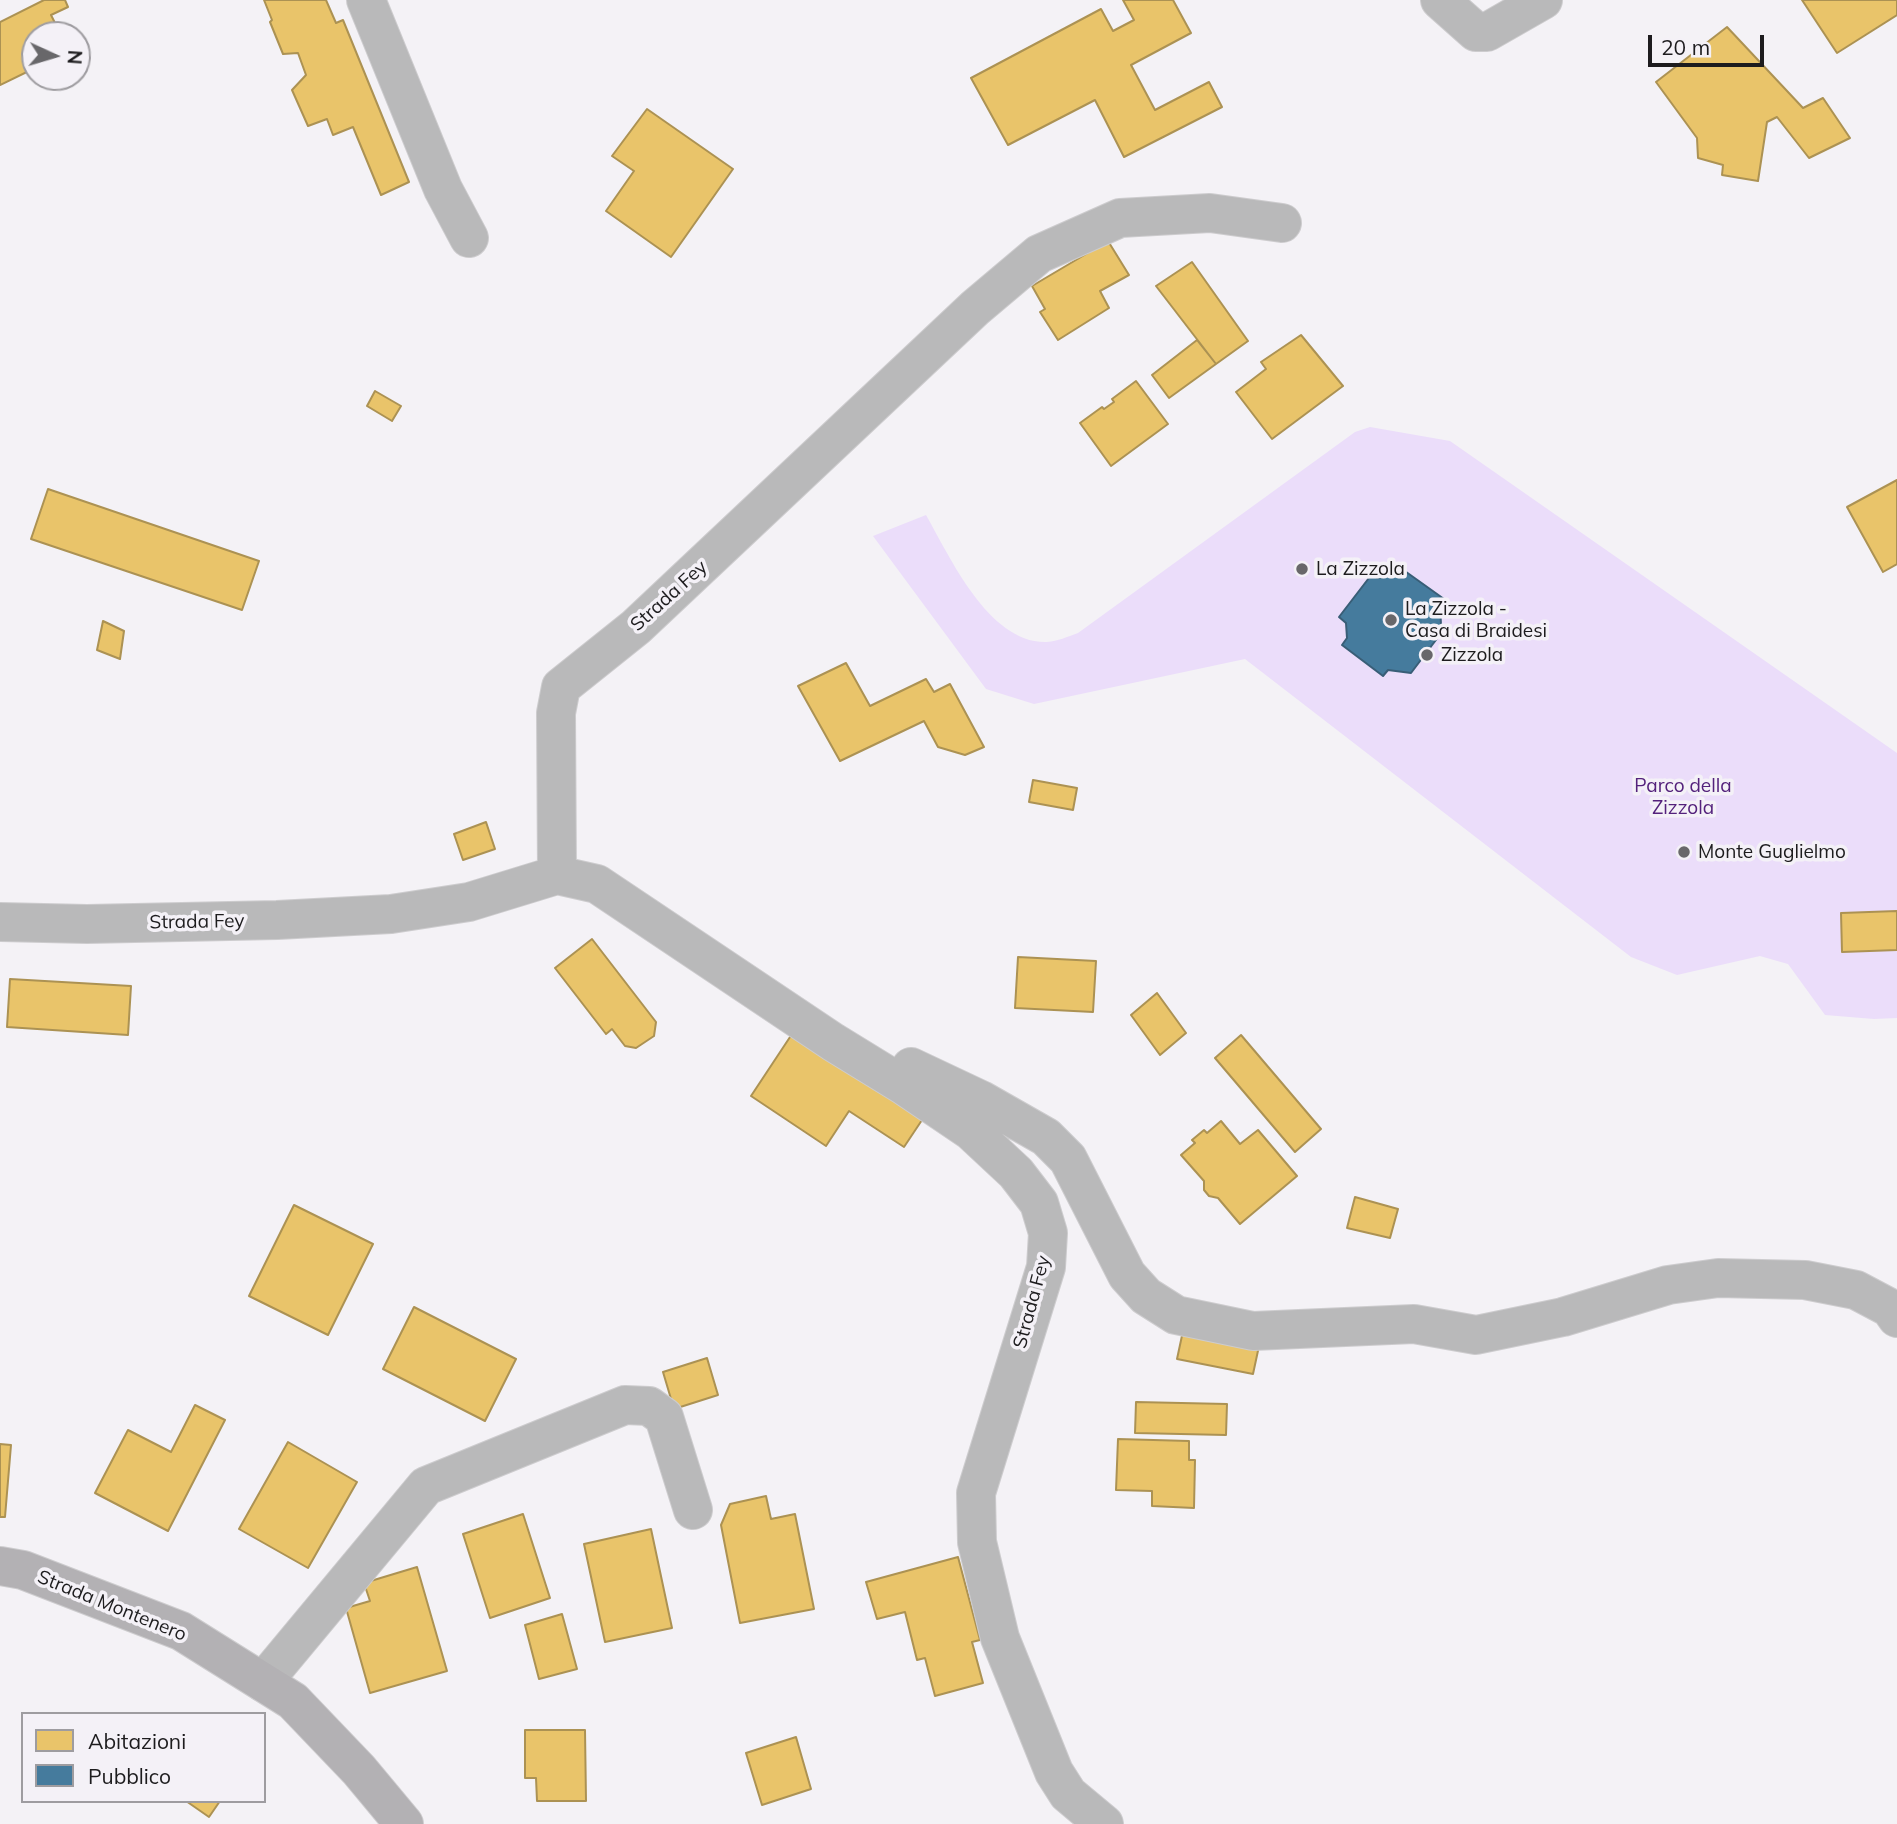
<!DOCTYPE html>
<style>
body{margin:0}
#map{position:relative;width:1897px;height:1824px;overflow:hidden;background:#f4f2f6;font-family:Mulish,sans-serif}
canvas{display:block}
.legend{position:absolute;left:21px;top:1712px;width:245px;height:91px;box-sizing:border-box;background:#f4f1f7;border:2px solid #9e9ca0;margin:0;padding:9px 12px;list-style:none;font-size:21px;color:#1d1c1e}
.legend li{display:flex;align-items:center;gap:14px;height:35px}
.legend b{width:35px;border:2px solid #9e9ca0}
.north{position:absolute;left:21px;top:21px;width:70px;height:70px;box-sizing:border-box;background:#f4f1f7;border:2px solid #9e9ca0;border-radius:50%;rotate:94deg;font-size:19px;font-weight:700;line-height:28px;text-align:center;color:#1d1c1e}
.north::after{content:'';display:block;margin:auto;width:24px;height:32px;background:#68676a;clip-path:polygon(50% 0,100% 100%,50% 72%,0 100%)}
.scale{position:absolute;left:1648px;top:35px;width:116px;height:32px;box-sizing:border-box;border:4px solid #1d1c1e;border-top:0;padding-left:9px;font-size:21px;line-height:24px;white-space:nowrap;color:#1d1c1e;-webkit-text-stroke:5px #f4f1f7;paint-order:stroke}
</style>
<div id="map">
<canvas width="1897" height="1824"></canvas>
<ul class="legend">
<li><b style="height:19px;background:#e9c46a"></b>Abitazioni</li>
<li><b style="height:19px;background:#457b9d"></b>Pubblico</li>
</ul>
<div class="north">N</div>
<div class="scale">20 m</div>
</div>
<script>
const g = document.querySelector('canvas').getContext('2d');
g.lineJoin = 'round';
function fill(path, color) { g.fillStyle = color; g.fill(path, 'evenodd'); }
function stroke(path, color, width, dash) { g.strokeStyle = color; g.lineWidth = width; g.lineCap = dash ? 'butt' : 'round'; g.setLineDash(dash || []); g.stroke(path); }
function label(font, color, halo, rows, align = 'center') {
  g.font = font + ' Mulish,sans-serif'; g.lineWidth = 7; g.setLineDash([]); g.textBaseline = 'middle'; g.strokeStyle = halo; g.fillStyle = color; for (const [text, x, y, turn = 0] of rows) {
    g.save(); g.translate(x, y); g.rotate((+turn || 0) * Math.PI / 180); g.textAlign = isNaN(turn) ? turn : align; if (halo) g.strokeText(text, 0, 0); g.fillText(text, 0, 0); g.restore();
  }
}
fill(new Path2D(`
 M 1370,427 L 1450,441 L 1897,753 L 1897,1018 L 1874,1019 L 1825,1015 L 1788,964 L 1760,956 L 1677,975 L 1631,957 L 1245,659 L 1034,704 L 986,689 L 873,536 L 926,515 C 950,557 989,644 1047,642 C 1058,641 1067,637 1078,633 L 1355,432 Z`), '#ebddfa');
const homes = new Path2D(`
 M 44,0 L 65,0 L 68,7 L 51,15 L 61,35 L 35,35 L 35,68 L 0,85 L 0,22 Z
 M 264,0 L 326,0 L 336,23 L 343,20 L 409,182 L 381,195 L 353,127 L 333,135 L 327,119 L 308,126 L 292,90 L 306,75 L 298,53 L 283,54 L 270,22 L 272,20 Z
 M 1123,0 L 1173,0 L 1191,33 L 1131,65 L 1155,110 L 1209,82 L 1222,107 L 1124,157 L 1095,100 L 1008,145 L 971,78 L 1101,9 L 1113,31 L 1134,20 Z
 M 1802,0 L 1897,0 L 1897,15 L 1837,53 Z
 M 1727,27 L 1803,108 L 1823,98 L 1850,138 L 1809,158 L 1777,117 L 1767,122 L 1758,181 L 1722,175 L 1723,165 L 1698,158 L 1697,138 L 1656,82 Z
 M 647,109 L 733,169 L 671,257 L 606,211 L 634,171 L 612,156 Z
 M 1108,241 L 1129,275 L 1100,291 L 1109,308 L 1058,340 L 1040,312 L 1045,309 L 1032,286 Z
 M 1192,262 L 1248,341 L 1216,364 L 1156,286 Z
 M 1301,335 L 1343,386 L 1272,439 L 1236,392 L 1266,369 L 1261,362 Z
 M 1197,340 L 1216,364 L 1169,398 L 1152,375 Z
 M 1136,381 L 1168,424 L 1111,466 L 1080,423 L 1102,407 L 1104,409 L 1114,402 L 1112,399 Z
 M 375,391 L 401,406 L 392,421 L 367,406 Z
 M 1897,480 L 1897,564 L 1883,572 L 1847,507 Z
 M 48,489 L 259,561 L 242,610 L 31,539 Z
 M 103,621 L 124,631 L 120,659 L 97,650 Z
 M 846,663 L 870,706 L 926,679 L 934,692 L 950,684 L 984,747 L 965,755 L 938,747 L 924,721 L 840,761 L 798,686 Z
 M 1033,780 L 1077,788 L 1073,810 L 1029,802 Z
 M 486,822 L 495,849 L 463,860 L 454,834 Z
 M 1897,911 L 1897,950 L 1842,952 L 1841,913 Z
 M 592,939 L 656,1022 L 654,1036 L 636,1048 L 625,1046 L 612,1029 L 606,1034 L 555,968 Z
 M 1018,957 L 1096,961 L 1093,1012 L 1015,1008 Z
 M 10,979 L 131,986 L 128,1035 L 7,1027 Z
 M 1157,993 L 1186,1033 L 1160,1055 L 1131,1015 Z
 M 794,1031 L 924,1117 L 904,1147 L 849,1111 L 826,1146 L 751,1096 Z
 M 1241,1035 L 1321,1129 L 1295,1152 L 1215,1058 Z
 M 1221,1121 L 1240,1144 L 1258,1130 L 1297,1176 L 1240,1224 L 1218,1198 L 1209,1196 L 1204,1190 L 1204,1181 L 1181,1155 L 1195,1143 L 1192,1140 L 1204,1130 L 1207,1133 Z
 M 1355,1197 L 1398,1209 L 1390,1238 L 1347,1228 Z
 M 294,1205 L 373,1244 L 328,1335 L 249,1296 Z
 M 414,1307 L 516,1359 L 485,1421 L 383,1369 Z
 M 1183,1331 L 1259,1346 L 1253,1374 L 1177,1359 Z
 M 707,1358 L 718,1395 L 674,1409 L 663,1372 Z
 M 1136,1402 L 1227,1404 L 1226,1435 L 1135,1433 Z
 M 195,1405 L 225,1420 L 168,1531 L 95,1493 L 128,1430 L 171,1452 Z
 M 1118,1439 L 1189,1441 L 1189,1460 L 1195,1460 L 1194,1508 L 1152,1506 L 1152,1491 L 1116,1490 Z
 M 288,1442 L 357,1482 L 308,1568 L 239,1529 Z
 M 0,1444 L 11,1445 L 5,1517 L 0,1517 Z
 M 766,1496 L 771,1519 L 795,1514 L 814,1609 L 740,1623 L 721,1525 L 730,1504 Z
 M 523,1514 L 550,1598 L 490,1618 L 463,1534 Z
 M 651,1529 L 672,1628 L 605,1642 L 584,1544 Z
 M 958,1557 L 980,1640 L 972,1642 L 983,1683 L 935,1696 L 925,1658 L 917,1660 L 905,1612 L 877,1619 L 866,1582 Z
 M 417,1567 L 447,1671 L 370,1693 L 346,1608 L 370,1601 L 364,1583 Z
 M 562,1614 L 577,1669 L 539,1679 L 525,1625 Z
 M 525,1730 L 585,1730 L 586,1801 L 537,1801 L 536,1778 L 525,1778 Z
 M 796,1737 L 811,1789 L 762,1805 L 746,1753 Z
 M 186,1801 L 220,1801 L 209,1817 Z`);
fill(homes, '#e9c46a');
stroke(homes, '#ac9253', 2);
const public = new Path2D(`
 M 1402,569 L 1444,599 L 1440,604 L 1441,625 L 1445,628 L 1411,673 L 1388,670 L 1383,676 L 1342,645 L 1347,638 L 1346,623 L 1339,617 L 1372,574 L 1377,578 L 1397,575 Z`);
fill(public, '#457b9d');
stroke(public, '#395e77', 2);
const minor = new Path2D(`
 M 366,0 L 443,189 L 469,238
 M 1440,0 L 1476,32 L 1487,32 L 1543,0
 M 557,875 L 556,713 L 561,687 L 636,627 L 975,308 L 1039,254 L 1120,218 L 1210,213 L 1282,223
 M 0,922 L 87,924 L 277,920 L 391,914 L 469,902 L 557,875 L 597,884 L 833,1042 L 903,1085 L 971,1131 L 1016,1173 L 1039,1203 L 1048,1233 L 1046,1267 L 976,1493 L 977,1542 L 1000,1638 L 1054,1772 L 1068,1794 L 1104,1824
 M 911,1067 L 981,1100 L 1046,1137 L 1068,1159 L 1127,1275 L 1146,1296 L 1176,1315 L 1253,1331 L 1414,1324 L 1476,1335 L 1563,1317 L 1668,1285 L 1718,1278 L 1805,1280 L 1856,1290 L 1890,1308 L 1897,1318
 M 263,1682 L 426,1486 L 625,1405 L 649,1406 L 664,1417 L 693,1510`);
const major = new Path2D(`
 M 0,1566 L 23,1570 L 181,1631 L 293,1701 L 359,1770 L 404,1824`);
stroke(minor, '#cdccce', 40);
stroke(major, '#cdccce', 40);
stroke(minor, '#b9b9ba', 38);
stroke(major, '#b3b1b4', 38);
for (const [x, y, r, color] of [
 [1302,569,7,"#68676a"],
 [1391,620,7,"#68676a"],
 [1427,655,7,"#68676a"],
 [1684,852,7,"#68676a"]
]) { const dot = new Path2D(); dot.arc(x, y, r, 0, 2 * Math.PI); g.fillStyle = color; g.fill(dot); stroke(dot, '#f4f1f7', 2.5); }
label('19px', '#1d1c1e', '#f4f1f7', [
 ["La Zizzola",1316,569],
 ["La Zizzola -",1405,609],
 ["Casa di Braidesi",1405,631],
 ["Zizzola",1441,655],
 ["Monte Guglielmo",1698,852]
], 'left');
label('19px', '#1d1c1e', '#f4f1f7', [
 ["Strada Fey",669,596,-42],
 ["Strada Fey",197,922,-1],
 ["Strada Fey",1032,1302,-75],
 ["Strada Montenero",112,1606,22]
]);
label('19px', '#54227c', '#f4f1f7', [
 ["Parco della",1683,786],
 ["Zizzola",1683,808]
]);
</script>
